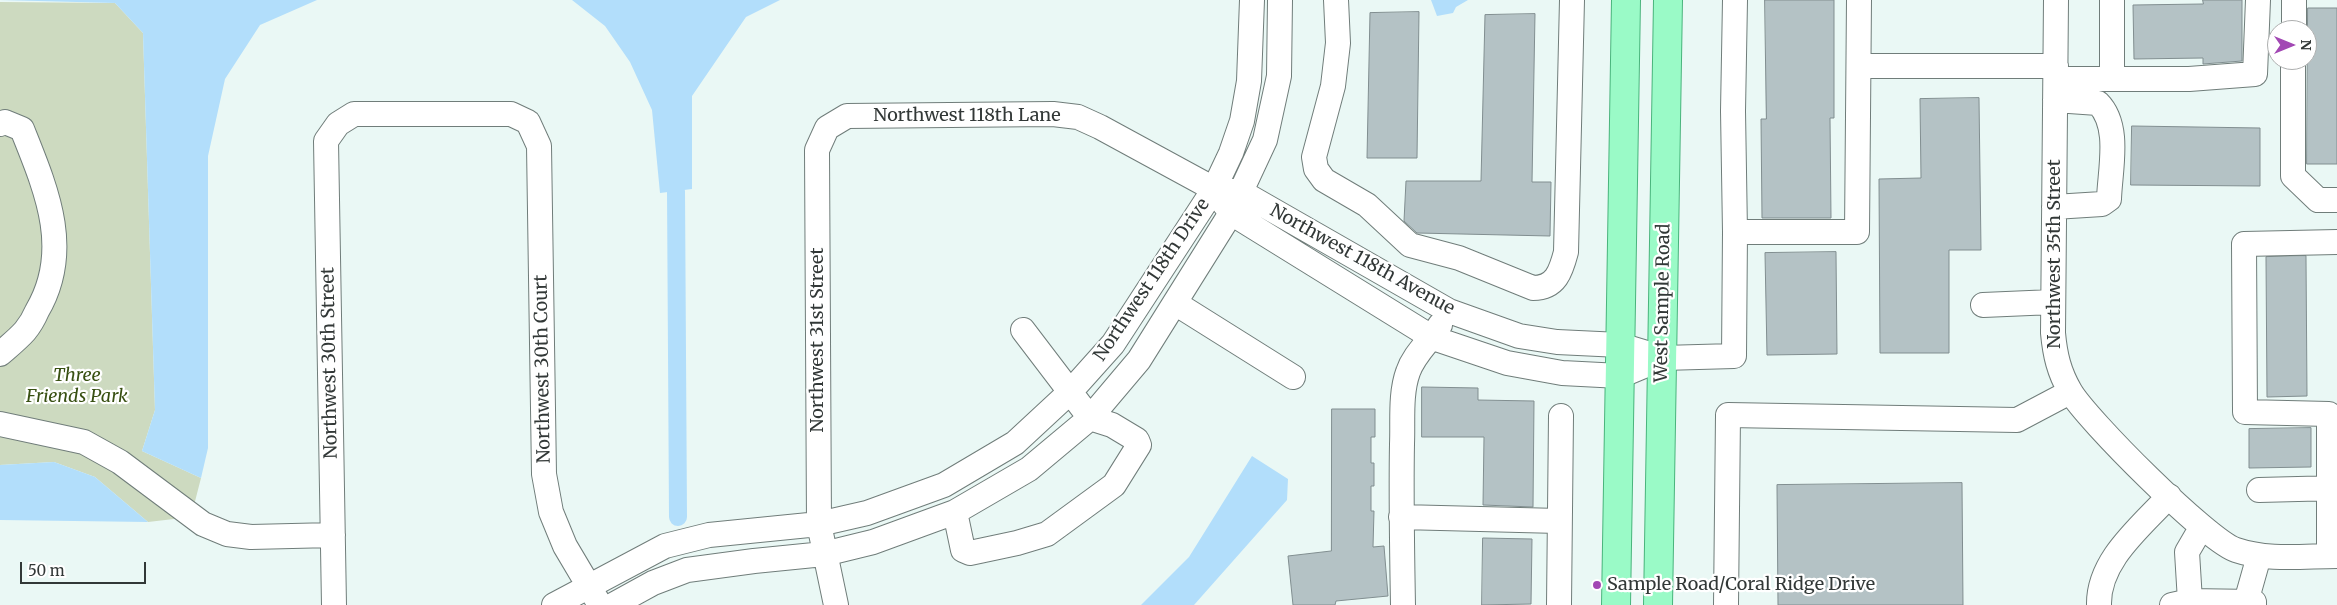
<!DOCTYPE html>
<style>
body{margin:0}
#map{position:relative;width:2337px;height:605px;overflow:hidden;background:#eaf8f5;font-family:Merriweather,serif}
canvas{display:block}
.north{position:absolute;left:2267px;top:20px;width:50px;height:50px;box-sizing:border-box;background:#fff;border:1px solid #adafaf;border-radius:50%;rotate:90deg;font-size:14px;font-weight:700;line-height:20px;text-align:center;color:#323837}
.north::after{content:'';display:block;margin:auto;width:18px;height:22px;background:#a248b4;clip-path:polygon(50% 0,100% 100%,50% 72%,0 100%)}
.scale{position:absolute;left:20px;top:562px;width:126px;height:22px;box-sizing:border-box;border:2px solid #323837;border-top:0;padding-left:6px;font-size:15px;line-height:18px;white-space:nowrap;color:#323837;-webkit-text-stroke:4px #fff;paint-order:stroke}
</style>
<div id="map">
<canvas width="2337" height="605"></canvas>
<div class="north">N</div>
<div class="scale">50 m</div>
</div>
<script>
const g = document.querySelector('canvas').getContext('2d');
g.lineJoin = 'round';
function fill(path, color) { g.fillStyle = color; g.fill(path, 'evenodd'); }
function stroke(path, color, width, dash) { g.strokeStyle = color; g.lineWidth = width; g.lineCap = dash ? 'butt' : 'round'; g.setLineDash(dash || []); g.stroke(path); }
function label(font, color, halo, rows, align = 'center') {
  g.font = font + ' Merriweather,serif'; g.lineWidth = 4.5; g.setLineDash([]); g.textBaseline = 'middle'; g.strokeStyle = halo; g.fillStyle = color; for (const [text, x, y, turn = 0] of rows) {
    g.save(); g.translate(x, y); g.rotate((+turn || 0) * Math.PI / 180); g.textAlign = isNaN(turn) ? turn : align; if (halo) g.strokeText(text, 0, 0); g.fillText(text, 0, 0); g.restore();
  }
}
fill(new Path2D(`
 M 0,2 L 115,3 L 143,33 L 155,410 L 142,451 L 201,478 L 191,517 L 148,522 L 95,477 L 54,462 L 0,465 Z`), '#cddac0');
fill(new Path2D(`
 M 0,0 L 317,0 L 260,25 L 225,79 L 208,156 L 208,448 L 201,478 L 142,451 L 155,410 L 143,33 L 115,3 Z
 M 572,0 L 780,0 L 746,17 L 692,96 L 692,189 L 660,193 L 652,110 L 630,62 L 605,26 Z
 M 1431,0 L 1468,0 L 1456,7 L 1453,13 L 1437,16 Z
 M 1252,456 L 1288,479 L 1287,500 L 1194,605 L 1141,605 L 1189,557 Z
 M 54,462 L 95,477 L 148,522 L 0,520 L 0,465 Z`), '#b2defb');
stroke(new Path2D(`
 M 676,191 L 678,517`), '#b2defb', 18);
const building = new Path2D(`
 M 1765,0 L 1834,0 L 1834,118 L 1830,118 L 1831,218 L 1762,218 L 1761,119 L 1766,119 Z
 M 2203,0 L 2242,0 L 2242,61 L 2203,64 L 2203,58 L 2134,59 L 2133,5 L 2203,4 Z
 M 2308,8 L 2337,8 L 2337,164 L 2307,164 Z
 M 1419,12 L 1417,158 L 1367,158 L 1370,13 Z
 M 1535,14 L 1532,182 L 1551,182 L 1550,236 L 1417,233 L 1404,221 L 1406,181 L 1481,181 L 1485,15 Z
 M 1979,98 L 1981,250 L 1949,250 L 1949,353 L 1880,353 L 1879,179 L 1921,178 L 1920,99 Z
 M 2132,126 L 2260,128 L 2260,186 L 2131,185 Z
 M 1836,252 L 1837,354 L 1767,355 L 1765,253 Z
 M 2306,256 L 2307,396 L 2267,397 L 2266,257 Z
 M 1422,387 L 1478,388 L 1478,400 L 1534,401 L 1533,507 L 1483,505 L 1484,437 L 1422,437 Z
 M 1332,409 L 1375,409 L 1375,437 L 1371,437 L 1371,463 L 1374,463 L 1374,486 L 1371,486 L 1371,511 L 1374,511 L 1373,547 L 1384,546 L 1388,596 L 1336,601 L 1335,605 L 1293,605 L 1288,556 L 1331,551 Z
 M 2311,428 L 2311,467 L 2249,468 L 2249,429 Z
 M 1962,483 L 1963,605 L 1778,605 L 1777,485 Z
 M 1483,538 L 1532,539 L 1531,604 L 1482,605 Z`);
fill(building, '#b4c2c5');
stroke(building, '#818e90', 1);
const minor = new Path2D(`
 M 1336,0 L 1338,43 L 1333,86 L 1314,157 L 1316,169 L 1324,180 L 1367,205 L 1410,245 L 1459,258 L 1533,288 C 1556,288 1561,271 1566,252 L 1572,0
 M 1735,0 L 1733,111 L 1735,232 L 1857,232 L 1859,0
 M 2056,0 L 2053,333 C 2055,355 2059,372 2070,391 C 2086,419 2208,541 2236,550 C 2268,561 2304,556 2337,556
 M 2294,30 L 2294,0
 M 2293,60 L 2293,176 L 2318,200 L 2337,200
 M 1859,66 L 2056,66
 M 2056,79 L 2189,79 L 2255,74 L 2258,0
 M 2112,79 L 2112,0
 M 0,124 L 5,122 L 22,129 C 46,189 73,250 37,311 C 34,318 30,325 25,331 C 18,339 8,347 0,354
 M 1222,201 L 1231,213 L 1433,338 L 1507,363 L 1562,373 L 1620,376 L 1663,358
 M 2054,207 L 2102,204 L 2109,199 C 2110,169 2121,126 2098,103 L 2055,100
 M 1175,303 L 1293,377
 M 1983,305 L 2053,302
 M 0,424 L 84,442 L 120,462 L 203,524 L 227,534 L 251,537 L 333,535
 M 2259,490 L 2337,488
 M 955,512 L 963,550 L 970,553 L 1017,543 L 1047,534 L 1114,485 L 1139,445 L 1137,440 L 1112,425 L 1090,418 L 1023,330
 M 1401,517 L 1559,521
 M 2329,556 L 2329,414 L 2245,412 L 2244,244 L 2337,242
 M 2190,601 L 2187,552 L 2201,528
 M 2246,602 L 2259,556
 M 334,605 L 326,141 L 338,124 L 354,114 L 511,114 L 528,122 L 539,146 L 544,474 L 551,512 L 565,546 L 600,605
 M 554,605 L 665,546 L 709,535 L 819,524 L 867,513 L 944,485 L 1015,443 L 1070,392 L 1113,344 L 1214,189 L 1231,153 L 1242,121 L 1249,81 L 1252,0
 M 613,605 L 653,583 L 687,570 L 754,561 L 824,554 L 873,542 L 955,512 L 1029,469 L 1090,418 L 1139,360 L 1231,213 L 1265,140 L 1279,76 L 1280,0
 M 836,605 L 819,524 L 817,150 L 827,128 L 847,116 L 1053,114 L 1078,117 L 1100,127 L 1214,189 L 1241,192 L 1449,311 L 1519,336 L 1557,342 L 1620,345 L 1663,358 L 1734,356 L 1735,232
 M 1403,605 C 1402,551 1401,498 1402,444 C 1403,421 1400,394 1408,372 C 1414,354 1430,341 1440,325
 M 1559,605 L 1561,416
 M 1726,605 L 1728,415 L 2017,420 L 2070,392
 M 2099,605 C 2098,560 2141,527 2169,496
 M 2172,605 L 2190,601 L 2254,602 L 2254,605`);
const major = new Path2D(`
 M 1616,605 L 1626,0
 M 1658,605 L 1668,0`);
stroke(minor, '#707d7a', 26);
stroke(major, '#49b47c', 30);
stroke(minor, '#fff', 24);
stroke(major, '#9afac7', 28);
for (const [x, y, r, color] of [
 [1597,585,5,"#a248b4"]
]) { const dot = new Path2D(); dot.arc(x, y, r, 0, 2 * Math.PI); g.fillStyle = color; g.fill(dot); stroke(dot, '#fff', 2); }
label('18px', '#323837', '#fff', [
 ["Northwest 118th Lane",967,116],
 ["Northwest 35th Street",2055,254,-90],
 ["Northwest 118th Avenue",1362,260,29],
 ["Northwest 118th Drive",1152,280,-56],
 ["West Sample Road",1663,303,-89],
 ["Northwest 31st Street",818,340,-90],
 ["Northwest 30th Street",330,363,-91],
 ["Northwest 30th Court",543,369,-91]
]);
label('italic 18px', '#385012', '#fff', [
 ["Three",77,376],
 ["Friends Park",77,397]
]);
label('18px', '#323837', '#fff', [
 ["Sample Road/Coral Ridge Drive",1607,585]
], 'left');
</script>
